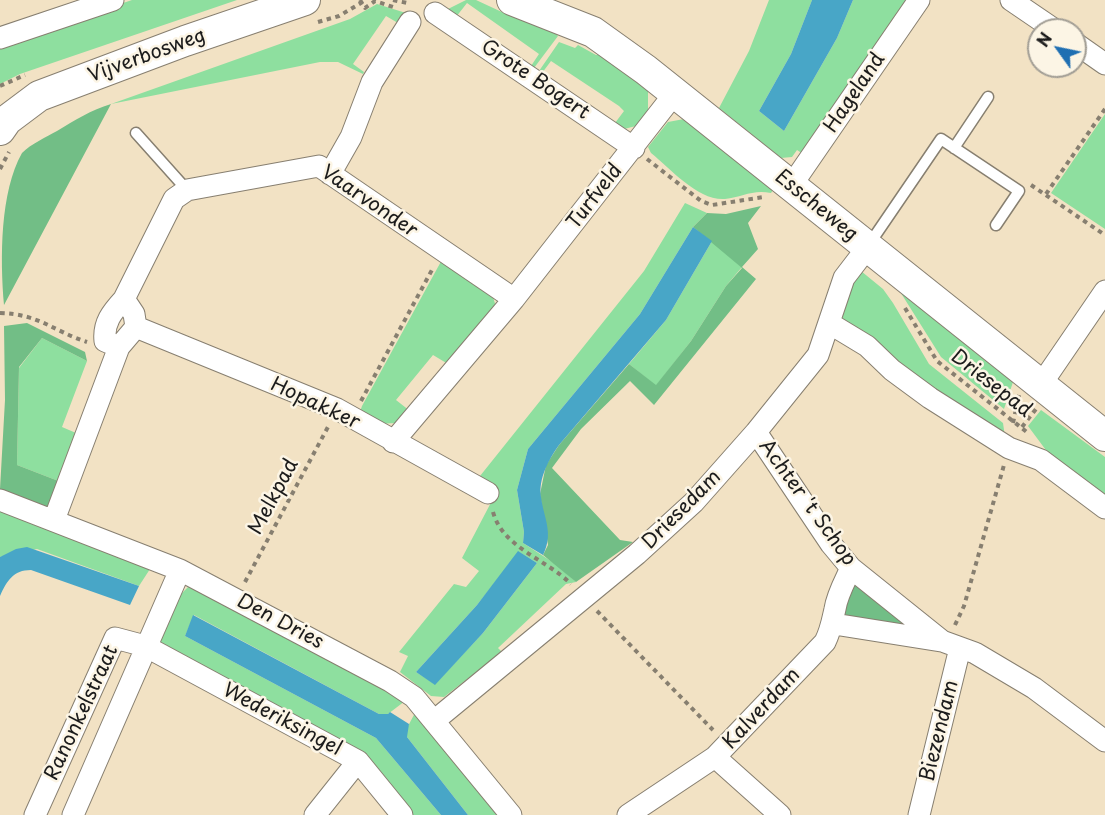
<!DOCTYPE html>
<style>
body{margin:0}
#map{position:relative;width:1105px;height:815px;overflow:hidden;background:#f2e2c4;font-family:"Playpen Sans",sans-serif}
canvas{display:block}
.north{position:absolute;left:1027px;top:18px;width:60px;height:60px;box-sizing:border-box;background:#fcf5e5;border:2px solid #a29e95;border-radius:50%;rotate:303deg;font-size:16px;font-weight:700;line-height:24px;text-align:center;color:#1c1c1c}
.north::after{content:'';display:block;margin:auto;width:21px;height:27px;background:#1f6fb2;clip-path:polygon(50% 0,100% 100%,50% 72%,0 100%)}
</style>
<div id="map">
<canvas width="1105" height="815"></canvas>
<div class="north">N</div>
</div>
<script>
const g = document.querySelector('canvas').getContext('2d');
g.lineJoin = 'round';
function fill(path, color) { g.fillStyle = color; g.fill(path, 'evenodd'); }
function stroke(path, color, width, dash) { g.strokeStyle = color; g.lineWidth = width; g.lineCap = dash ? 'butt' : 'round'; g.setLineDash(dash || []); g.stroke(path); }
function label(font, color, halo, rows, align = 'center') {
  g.font = font + ' "Playpen Sans",sans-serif'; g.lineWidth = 5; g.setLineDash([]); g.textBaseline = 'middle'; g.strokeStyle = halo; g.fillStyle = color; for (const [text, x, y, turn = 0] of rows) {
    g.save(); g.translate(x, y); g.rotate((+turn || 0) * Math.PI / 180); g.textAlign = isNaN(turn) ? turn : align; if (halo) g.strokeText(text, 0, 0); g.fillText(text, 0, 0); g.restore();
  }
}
fill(new Path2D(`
 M 132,0 L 237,0 L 20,74 L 0,84 L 0,45 Z
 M 466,0 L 476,0 L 504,13 L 550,27 L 558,36 L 534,68 L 531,66 L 539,54 L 467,3 L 456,17 L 446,10 Z
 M 769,0 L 812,0 L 791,54 L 759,111 L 784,131 L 837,38 L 853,0 L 908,0 L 803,154 L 797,150 L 792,157 L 781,158 L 719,108 L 749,51 Z
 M 377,4 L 406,13 L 398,23 L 386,16 L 353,64 L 364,72 L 363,74 L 338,62 L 320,62 L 111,104 L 350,19 Z
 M 559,42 L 575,48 L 578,45 L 596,55 L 607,54 L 648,90 L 648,110 L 636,126 L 624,129 L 615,123 L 624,111 L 619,106 L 551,61 L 542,73 L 539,71 Z
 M 1105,114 L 1105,229 L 1051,193 Z
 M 684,119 L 775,187 L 771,193 C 753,189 742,197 725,199 C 698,201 671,169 651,153 L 648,147 L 668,122 Z
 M 685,203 L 707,213 L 693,227 L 640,314 L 528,449 L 517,490 L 524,532 L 523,543 L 557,565 L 576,582 L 566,584 L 498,648 L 502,652 L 444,697 L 431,696 L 400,672 L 408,656 L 399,652 L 454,584 L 466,587 L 479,571 L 462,558 L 497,491 L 481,483 L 483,478 L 480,476 L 644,271 ZM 519,552 L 537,563 L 483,633 L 435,684 L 416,672 L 477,605 Z
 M 712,241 L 742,267 L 726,286 L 691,341 L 656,386 L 629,364 L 666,320 Z
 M 444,256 L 493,297 L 496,307 L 448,364 L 433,355 L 396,400 L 410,411 L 397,423 L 375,424 L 360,412 L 362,406 Z
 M 861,271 L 883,289 L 893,303 L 929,364 L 1003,423 L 1005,437 L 915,381 L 839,318 L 850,285 Z
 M 894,282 L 1013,382 L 1004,409 L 941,357 Z
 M 42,338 L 87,361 L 62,427 L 76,433 L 61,482 L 17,465 L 19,368 Z
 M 1041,410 L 1105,457 L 1105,500 L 1054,461 L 1028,426 Z
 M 0,509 L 150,569 L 139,586 L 37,549 L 0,557 Z
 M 190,585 L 405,701 L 388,714 L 379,714 L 194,615 L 185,636 L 376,738 L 441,815 L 410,815 L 370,764 L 158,644 L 180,595 Z
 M 416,711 L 500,815 L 468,815 L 407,737 L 407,728 Z`), '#8edf9f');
fill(new Path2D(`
 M 111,104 L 4,305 C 0,258 0,192 22,153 C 31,144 46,137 57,131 C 75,120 91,110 111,104 Z
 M 761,206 L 748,223 L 758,249 L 742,267 L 756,279 L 654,405 L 630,381 L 581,429 L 552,468 L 620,540 L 633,542 L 576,582 L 543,555 L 548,545 L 540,494 L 546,465 L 559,445 L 629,364 L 656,385 L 691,341 L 726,286 L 742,268 L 693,227 L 707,213 L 726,214 Z
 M 27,323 L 85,352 L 87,361 L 42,338 L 19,367 L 17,465 L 61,482 L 47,510 L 4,493 L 0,489 L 5,400 L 4,326 Z
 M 855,578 L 903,620 L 901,627 L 840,616 Z`), '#72be86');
fill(new Path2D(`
 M 812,0 L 853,0 L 837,38 L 784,131 L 759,111 L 791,54 Z
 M 693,227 L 712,241 L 666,320 L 559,445 C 549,459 538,479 541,497 C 544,519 554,533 543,555 L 523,543 L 524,532 L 517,490 L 528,449 L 640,314 Z
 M 27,547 L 139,586 L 130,605 L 31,570 C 13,570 7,581 0,596 L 0,557 L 16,549 Z
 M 518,551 L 537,563 L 483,633 L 435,685 L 416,672 L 477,605 Z
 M 193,615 L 379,714 L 388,714 L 390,712 L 409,724 L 407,737 L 468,815 L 441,815 L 376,738 L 185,636 Z`), '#48a6c7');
const lane = new Path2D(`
 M 136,133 L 187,190
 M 954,148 L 988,97
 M 868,246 L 941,139 L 1019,191 L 996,225`);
const street = new Path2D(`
 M 1011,0 L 1055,30
 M 435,13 L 634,148
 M 0,38 L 113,0
 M 1075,43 L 1105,64
 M 330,174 L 351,137 L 372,82 L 410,22
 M 791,186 L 919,0
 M 829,323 L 867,346 L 892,370 L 930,398 L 1009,448 L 1041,460 L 1105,508
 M 136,327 L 337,409 L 488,493
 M 119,347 L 105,341 C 103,323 112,312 124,299
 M 1040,386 L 1105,291
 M 756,432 L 831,544 L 851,568 L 942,641 L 975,653 L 1034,688 L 1105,741
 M 393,442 L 514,299 L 675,93
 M 0,500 L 180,570 L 390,681 L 414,697 L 511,815
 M 54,520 L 119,347 L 136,327 L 134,314 L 124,299 L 174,199 L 187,190 L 319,166 L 514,299
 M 834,624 L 941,641
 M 434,721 L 637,554 L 694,502 L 756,432 L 818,355 L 844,278 L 867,248
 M 715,757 L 780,815
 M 35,815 L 115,638 L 145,646 L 358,761 L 402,815
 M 73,815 L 180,570
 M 315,815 L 358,761
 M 628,815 L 715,757 L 825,642 C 831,630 832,622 835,609 C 837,595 845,581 851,568
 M 919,815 L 960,648`);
const secondary = new Path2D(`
 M 512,0 L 593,32 L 646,70 L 1105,436
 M 0,130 L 7,120 L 39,96 L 185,41 L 305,0`);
stroke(lane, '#877f70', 13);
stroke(street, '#877f70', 23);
stroke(secondary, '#877f70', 32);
stroke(new Path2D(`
 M 360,0 L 365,8 L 375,1 L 396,8
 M 393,0 L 407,3
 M 318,22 L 339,16 L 366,0
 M 0,86 L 25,75
 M 647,159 L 701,201 L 712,205 L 764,197
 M 0,169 L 9,152
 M 1031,185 L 1105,235
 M 1046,194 L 1105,109
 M 905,308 L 937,361 L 1028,433
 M 0,313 C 39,314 53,331 87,342
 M 361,401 L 433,268
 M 1013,423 L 1019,395
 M 1022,427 L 1036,409
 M 493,512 C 503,548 546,559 571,584
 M 245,582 L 329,425
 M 597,611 L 713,730
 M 955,625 L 964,606 L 1004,465`), '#877f70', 4, [4.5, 4.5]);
stroke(lane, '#fff', 10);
stroke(street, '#fff', 21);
stroke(secondary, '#fff', 30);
label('20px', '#1c1c1c', '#fcf5e5', [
 ["Vijverbosweg",147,56,-20],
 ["Grote Bogert",535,80,34],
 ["Hageland",855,93,-56],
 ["Turfveld",595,197,-52],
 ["Vaarvonder",369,202,34],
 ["Esscheweg",816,206,39],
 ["Driesepad",991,384,38],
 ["Hopakker",315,404,25],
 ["Melkpad",274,497,-62],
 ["Achter 't Schop",807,503,54],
 ["Driesedam",682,510,-45],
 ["Den Dries",280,622,28],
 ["Kalverdam",762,709,-47],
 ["Ranonkelstraat",82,713,-65],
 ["Wederiksingel",282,720,28],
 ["Biezendam",940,731,-76]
]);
</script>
